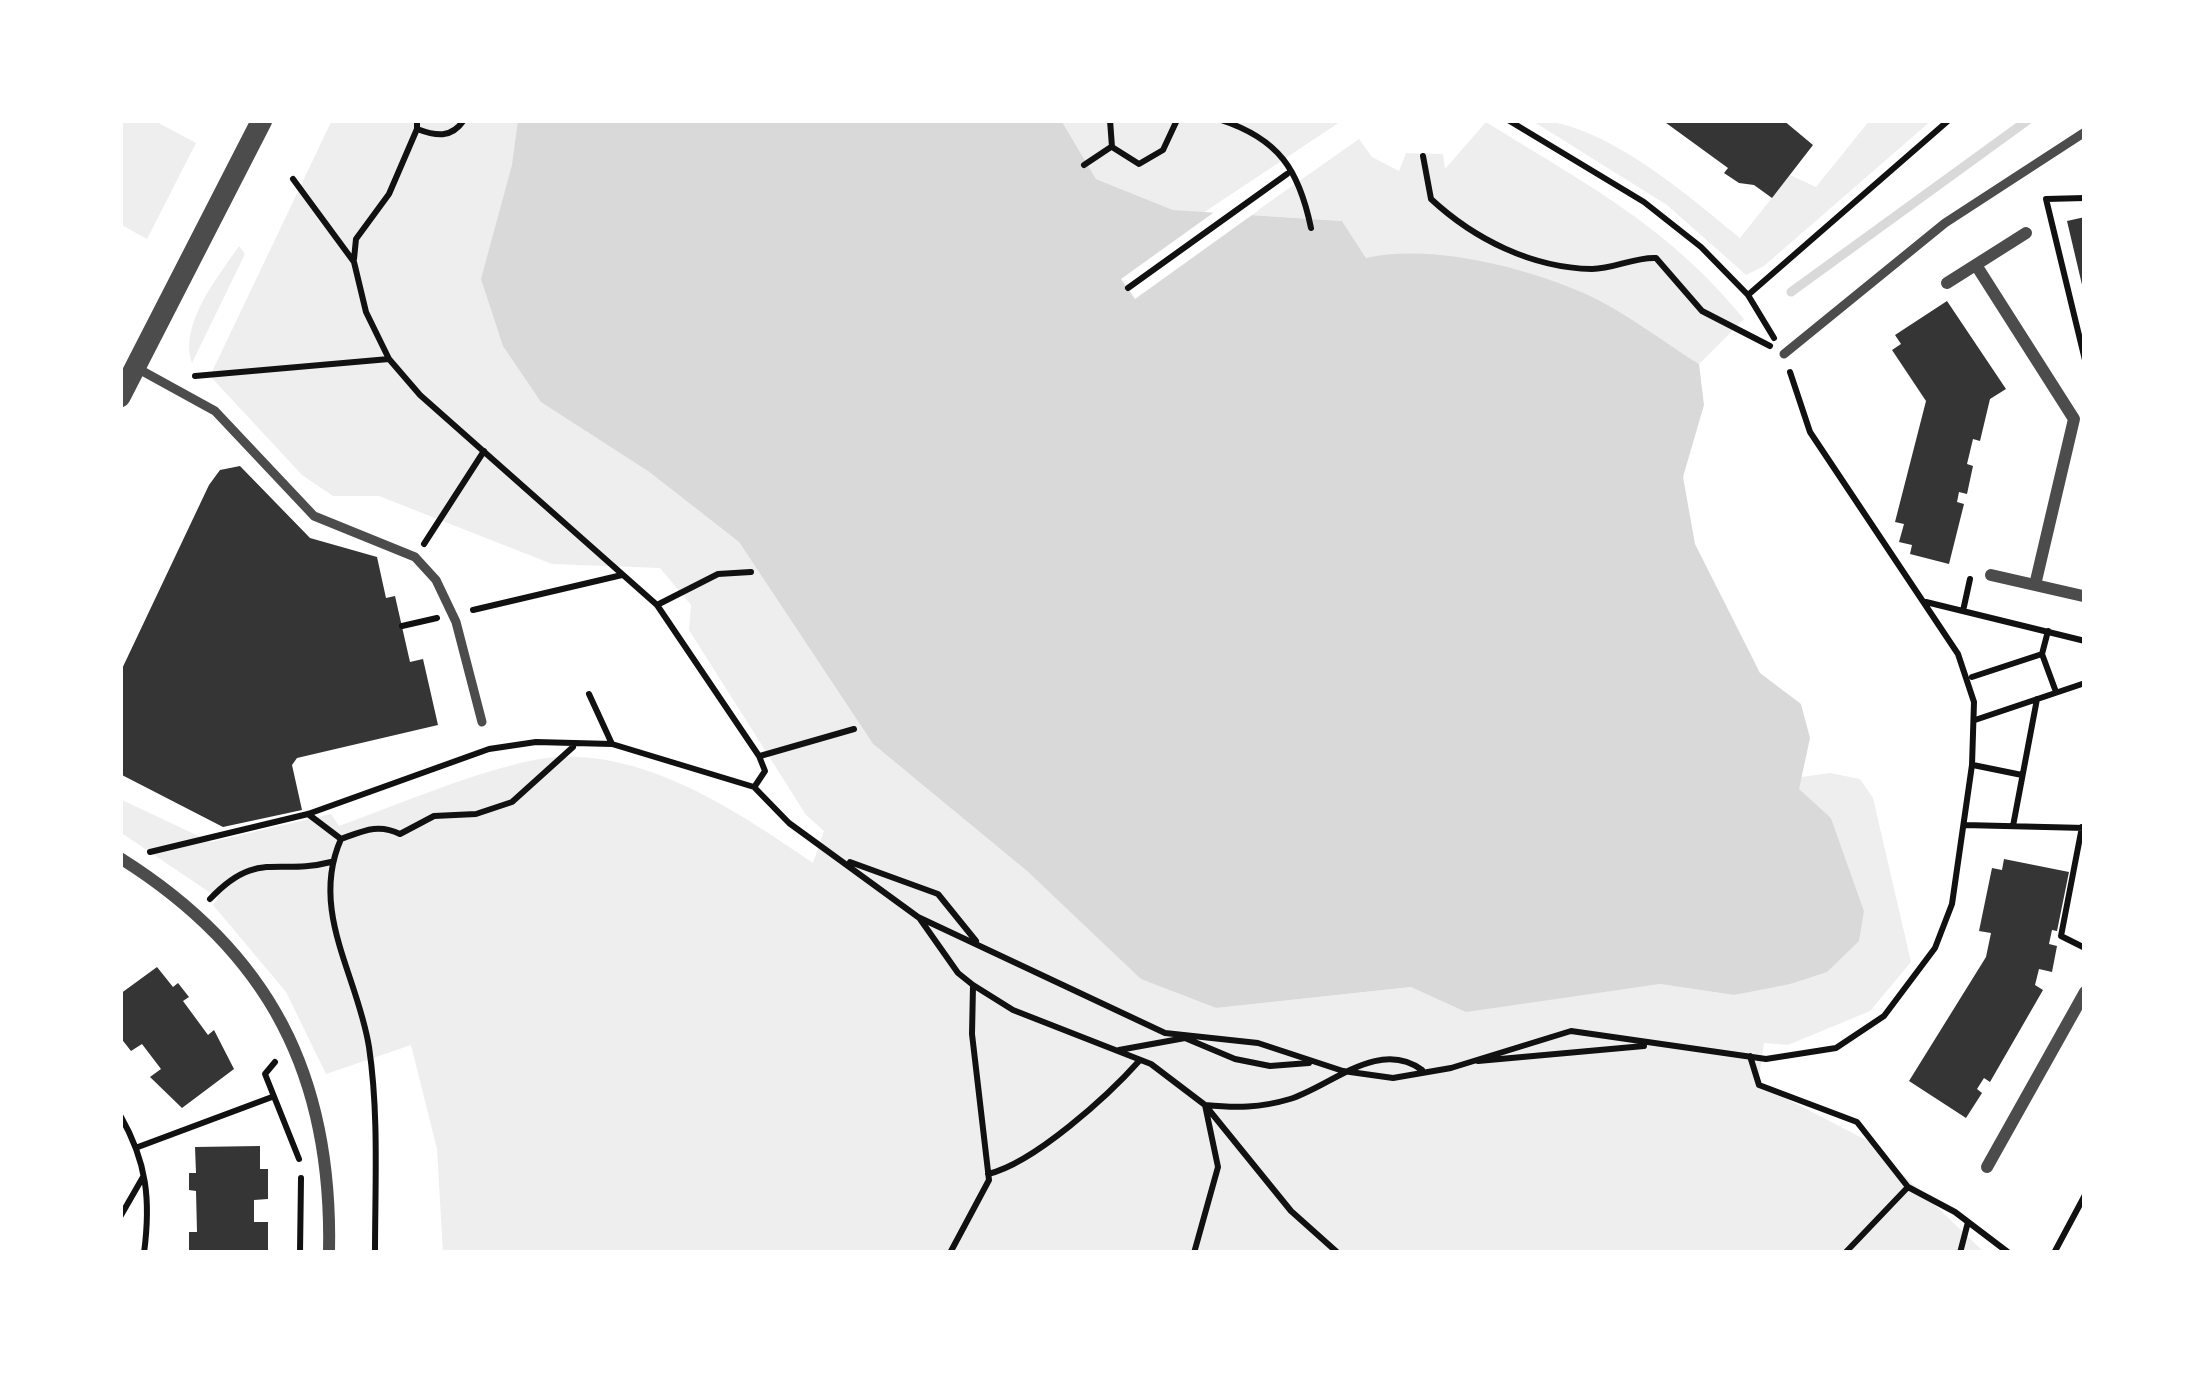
<!DOCTYPE html>
<style>
body{margin:0}
#map{position:relative;width:2205px;height:1373px;overflow:hidden;background:#fff;font-family:Figtree,sans-serif}
canvas{display:block}
.frame{position:absolute;inset:0;border:123px solid #fff;pointer-events:none}
</style>
<div id="map">
<canvas width="2205" height="1373"></canvas>
<div class="frame"></div>
</div>
<script>
const g = document.querySelector('canvas').getContext('2d');
g.lineJoin = 'round';
function fill(path, color) { g.fillStyle = color; g.fill(path, 'evenodd'); }
function stroke(path, color, width, dash) { g.strokeStyle = color; g.lineWidth = width; g.lineCap = dash ? 'butt' : 'round'; g.setLineDash(dash || []); g.stroke(path); }
fill(new Path2D(`
 M 120,120 L 153,120 L 196,143 L 147,239 L 120,224 Z
 M 332,120 L 518,120 L 513,165 L 648,471 L 739,542 L 873,744 L 1027,871 L 1142,979 L 1216,1008 L 1412,987 L 1466,1011 L 1660,984 L 1734,995 L 1827,972 L 1864,911 L 1831,818 L 1798,789 L 1801,777 L 1830,773 L 1860,779 L 1873,798 L 1911,962 L 1870,1011 L 1788,1045 L 1764,1043 L 1758,1084 L 1868,1141 L 1985,1253 L 443,1253 L 437,1149 L 411,1045 L 326,1074 L 286,992 L 213,905 L 218,898 L 120,832 L 120,799 L 211,842 L 331,814 L 339,826 C 400,804 461,777 524,762 C 628,737 731,807 813,863 L 824,831 L 806,815 L 689,630 L 691,605 L 660,568 L 552,564 L 379,496 L 333,496 L 302,475 L 210,376 Z
 M 1061,120 L 1343,120 L 1203,213 L 1173,210 L 1096,179 Z
 M 1531,120 C 1602,120 1686,194 1740,238 L 1790,175 L 1816,187 L 1870,120 L 1932,120 L 1764,266 L 1746,275 L 1667,205 Z
 M 1486,122 C 1587,185 1667,225 1744,319 L 1699,364 L 1586,294 L 1366,258 L 1342,221 L 1251,215 L 1359,139 L 1372,157 L 1399,171 L 1406,153 L 1443,154 L 1445,169 Z
 M 239,246 L 245,254 L 192,363 C 179,324 218,277 239,246 Z`), '#eee');
fill(new Path2D(`
 M 518,120 L 1061,120 L 1096,179 L 1173,210 L 1342,221 L 1366,258 C 1430,243 1525,267 1586,294 C 1625,312 1662,341 1699,364 L 1704,405 L 1683,477 L 1695,544 L 1760,673 L 1801,704 L 1810,738 L 1799,789 L 1831,818 L 1864,911 L 1859,941 L 1827,972 L 1790,984 L 1734,995 L 1660,984 L 1466,1012 L 1411,987 L 1216,1008 L 1141,979 L 1027,871 L 873,744 L 739,542 L 648,471 L 541,402 L 503,346 L 481,279 L 512,165 Z`), '#d9d9d9');
fill(new Path2D(`
 M 1220,208 L 1259,210 L 1135,299 L 1121,279 Z`), '#fff');
stroke(new Path2D(`
 M 1791,292 L 2028,120`), '#d9d9d9', 9);
fill(new Path2D(`
 M 1662,120 L 1783,120 L 1813,145 L 1772,198 L 1754,185 L 1739,183 L 1724,173 L 1728,168 Z
 M 2085,217 L 2085,288 L 2083,289 L 2067,221 Z
 M 1947,301 L 2006,389 L 1990,399 L 1980,441 L 1973,439 L 1967,464 L 1973,466 L 1967,494 L 1959,492 L 1957,502 L 1964,504 L 1949,564 L 1910,554 L 1912,545 L 1899,542 L 1904,524 L 1895,522 L 1926,401 L 1892,350 L 1901,344 L 1895,335 Z
 M 240,466 L 310,538 L 377,557 L 386,598 L 395,596 L 410,662 L 423,659 L 438,725 L 297,758 L 292,765 L 302,810 L 223,827 L 120,774 L 120,673 L 209,485 L 220,470 Z
 M 2004,859 L 2069,872 L 2057,931 L 2052,930 L 2049,944 L 2057,946 L 2052,972 L 2039,969 L 2035,985 L 2043,990 L 1990,1082 L 1984,1078 L 1977,1089 L 1982,1093 L 1966,1118 L 1909,1081 L 1986,957 L 1991,933 L 1979,931 L 1992,868 L 2002,870 Z
 M 157,967 L 173,987 L 178,983 L 189,997 L 183,1001 L 208,1035 L 214,1030 L 234,1069 L 182,1108 L 150,1077 L 161,1069 L 142,1044 L 131,1051 L 120,1037 L 120,994 Z
 M 260,1146 L 260,1169 L 268,1169 L 268,1199 L 254,1200 L 254,1222 L 268,1222 L 268,1252 L 189,1250 L 189,1232 L 197,1232 L 196,1191 L 189,1190 L 189,1173 L 196,1173 L 195,1147 Z`), '#353535');
stroke(new Path2D(`
 M 417,120 L 417,129 C 436,136 451,139 464,120
 M 1110,120 L 1112,147 L 1139,164 L 1163,150 L 1177,120
 M 1221,120 C 1279,139 1299,170 1311,228
 M 1508,120 L 1644,202 L 1701,247 L 1748,295 L 1949,120
 M 1423,156 L 1431,199 C 1474,239 1532,268 1592,269 C 1614,269 1634,257 1656,258 L 1702,311 L 1770,346
 M 1084,165 L 1111,147
 M 293,179 L 354,262 L 366,312 L 389,359 L 420,395 L 657,605 L 759,756 L 765,771 L 755,786
 M 2085,198 L 2046,199 L 2085,360
 M 354,259 L 356,239 L 389,194 L 417,129
 M 1128,288 L 1287,174
 M 1748,295 L 1774,338
 M 195,376 L 389,359
 M 424,544 L 484,451
 M 1926,602 L 2085,641
 M 657,605 L 718,574 L 751,572
 M 473,610 L 622,575
 M 1963,611 L 1970,579
 M 402,626 L 437,618
 M 2048,631 L 2042,654 L 2056,692
 M 1972,677 L 2042,654
 M 589,694 L 612,744
 M 1975,720 L 2085,683
 M 760,756 L 854,729
 M 1973,765 L 2022,775
 M 308,814 L 341,839
 M 1964,825 L 2085,828
 M 2013,826 L 2037,699
 M 2082,827 L 2061,936 L 2085,948
 M 150,852 L 308,814 L 489,749 L 536,742 L 612,744 L 754,787 L 789,823 L 918,917 L 1165,1033 L 1258,1043 L 1343,1071 L 1393,1078 L 1451,1068 L 1571,1031 L 1766,1059 L 1836,1048 L 1884,1016 L 1935,948 L 1952,904 L 1972,765 L 1974,702 L 1958,654 L 1810,432 L 1790,372
 M 850,862 L 938,894 L 976,941
 M 210,899 C 257,849 277,876 331,862
 M 920,919 L 958,973 L 973,985 L 1013,1010 L 1151,1064 L 1205,1105 L 1291,1211 L 1338,1253
 M 1119,1050 L 1185,1038 L 1235,1059 L 1270,1066 L 1309,1063
 M 1750,1056 L 1759,1085 L 1857,1122 L 1908,1187 L 1955,1212 L 2009,1253
 M 1478,1061 L 1644,1046
 M 275,1062 L 265,1074 L 299,1159
 M 120,1115 C 147,1162 151,1200 144,1253
 M 138,1147 L 272,1097
 M 988,1174 C 1034,1163 1108,1096 1140,1060
 M 120,1217 L 143,1177
 M 300,1253 L 301,1178
 M 375,1253 C 375,1185 379,1114 369,1047 C 358,976 309,911 341,839 C 363,831 378,823 400,834 L 434,816 L 476,814 L 512,802 L 573,747
 M 950,1253 L 989,1180 L 972,1034 L 973,986
 M 1194,1253 L 1218,1167 L 1205,1105 C 1236,1108 1260,1108 1290,1099 C 1331,1086 1379,1038 1422,1070
 M 1845,1253 L 1908,1187
 M 1960,1253 L 1968,1222
 M 2054,1253 L 2085,1195`), '#111', 6);
stroke(new Path2D(`
 M 1784,354 L 1945,223 L 2085,132
 M 135,367 L 215,411 L 314,516 L 415,557 L 436,580 L 456,622 L 482,722`), '#4c4c4c', 9);
stroke(new Path2D(`
 M 1976,265 L 2074,419 L 2035,585
 M 1947,283 L 2026,233
 M 1991,575 L 2083,596
 M 120,858 C 270,952 333,1076 329,1253
 M 1987,1167 L 2085,992`), '#4c4c4c', 12);
stroke(new Path2D(`
 M 120,397 L 262,120`), '#4c4c4c', 21);
</script>
